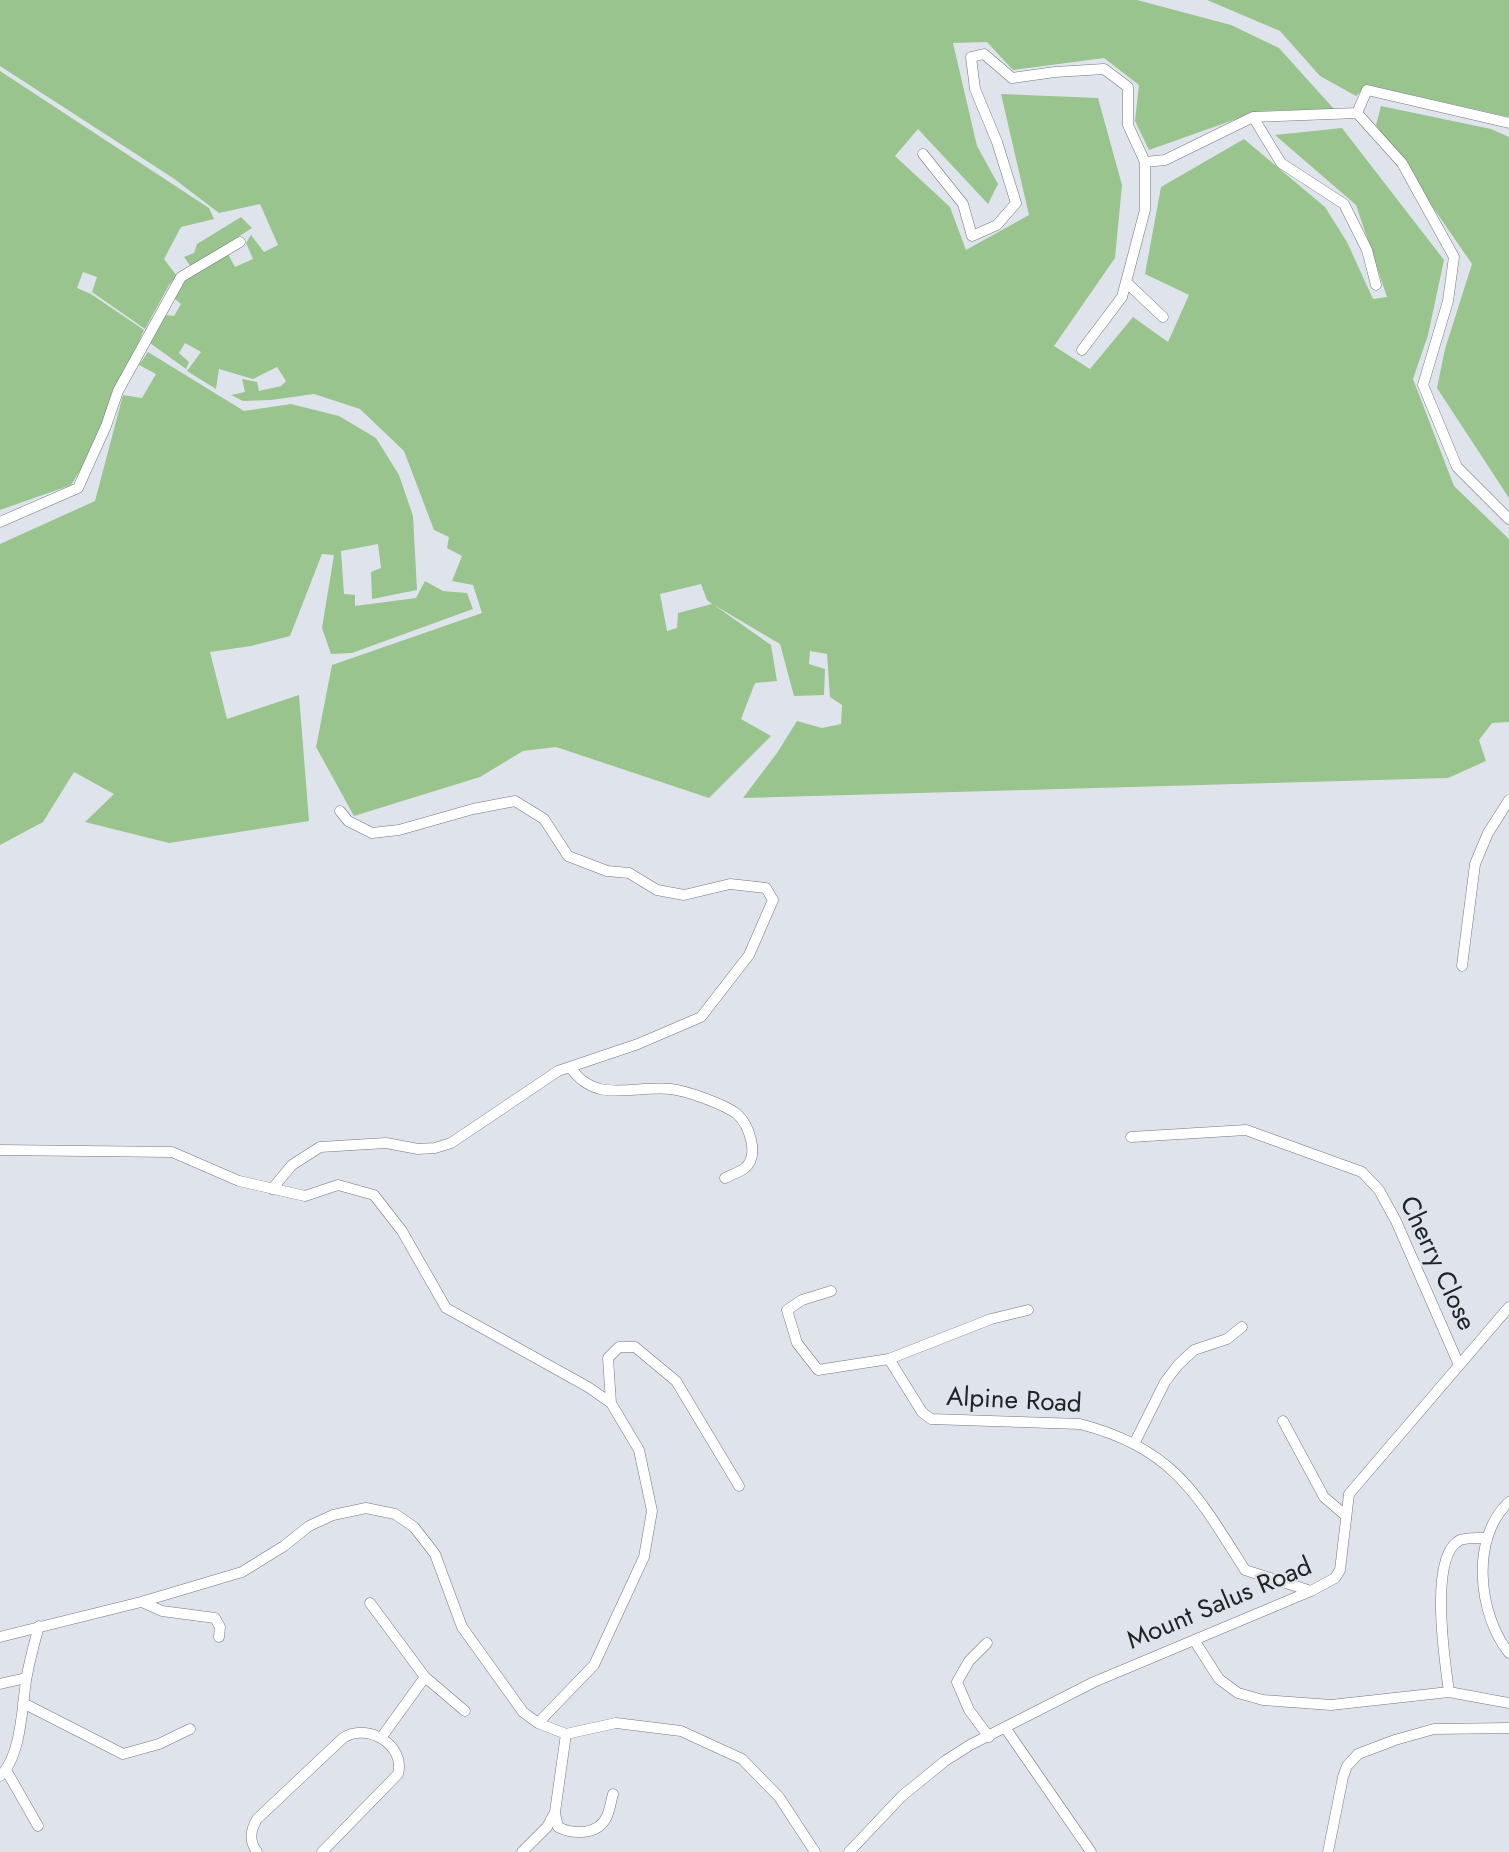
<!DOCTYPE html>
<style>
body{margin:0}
canvas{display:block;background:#dfe4ec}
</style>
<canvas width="1509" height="1852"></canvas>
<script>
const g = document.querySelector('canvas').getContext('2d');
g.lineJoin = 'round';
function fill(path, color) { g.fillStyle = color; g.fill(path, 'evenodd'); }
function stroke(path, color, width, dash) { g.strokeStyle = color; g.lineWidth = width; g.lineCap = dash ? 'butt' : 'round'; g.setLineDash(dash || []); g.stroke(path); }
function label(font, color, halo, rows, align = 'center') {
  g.font = font + ' Jost,sans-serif'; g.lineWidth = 5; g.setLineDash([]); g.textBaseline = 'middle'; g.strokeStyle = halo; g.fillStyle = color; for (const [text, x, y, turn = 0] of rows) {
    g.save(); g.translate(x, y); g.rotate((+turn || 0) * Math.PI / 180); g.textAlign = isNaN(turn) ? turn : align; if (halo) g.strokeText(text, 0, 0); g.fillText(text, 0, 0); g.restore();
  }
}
fill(new Path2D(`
 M 0,0 L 1137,0 L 1231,25 L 1279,48 L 1334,109 L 1259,111 L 1149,150 L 1135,121 L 1139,85 L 1104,58 L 1013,70 L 987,42 L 953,43 L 977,146 L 998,184 L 988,204 L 918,129 L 895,156 L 950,207 L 966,250 L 1029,215 L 1001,94 L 1098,98 L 1122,185 L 1115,258 L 1054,346 L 1090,369 L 1133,317 L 1168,342 L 1189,295 L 1145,274 L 1161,187 L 1244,139 L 1325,207 L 1347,242 L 1373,299 L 1387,297 L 1356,205 L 1275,135 L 1342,128 L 1444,260 L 1428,335 L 1413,379 L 1454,486 L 1509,539 L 1509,722 L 1492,723 L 1479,740 L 1486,761 L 1448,778 L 743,798 L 777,753 L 797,721 L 822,728 L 841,724 L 842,705 L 830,697 L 827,654 L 810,651 L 809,664 L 825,669 L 824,695 L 794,696 L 780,644 L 714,605 L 771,645 L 777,681 L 755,683 L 741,719 L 771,736 L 709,798 L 556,747 L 523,751 L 480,777 L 354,816 L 316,747 L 332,665 L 482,613 L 473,585 L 452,581 L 462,556 L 447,548 L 449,537 L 434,530 L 404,451 L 360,409 L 314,394 L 271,400 L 243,401 L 231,395 L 245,392 L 242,379 L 257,382 L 259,391 L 281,386 L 286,381 L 277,367 L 253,379 L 219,369 L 216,389 L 187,371 L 201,352 L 185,343 L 179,353 L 189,362 L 186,369 L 150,343 L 164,315 L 174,316 L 181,304 L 174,298 L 185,281 L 227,252 L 235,267 L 253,259 L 246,243 L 251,235 L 264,252 L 278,245 L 260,204 L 219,213 L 173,178 L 0,66 ZM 701,584 L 707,600 L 712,604 L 678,613 L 677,628 L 667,631 L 660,594 Z
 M 1207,0 L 1509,0 L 1509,117 L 1368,85 L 1356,96 L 1320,76 L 1280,31 Z
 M 0,71 L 209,208 L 214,219 L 181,227 L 164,259 L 177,276 L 169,285 L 145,329 L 92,292 L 97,277 L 83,272 L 77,288 L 91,294 L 144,330 L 90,454 L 71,485 L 0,510 Z
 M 1381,106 L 1491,129 L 1509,137 L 1509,498 L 1437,388 L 1445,349 L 1472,264 L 1376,125 Z
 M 241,217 L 252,228 L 191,267 L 184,257 L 194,253 L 197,244 Z
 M 148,352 L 244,411 L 291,404 L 339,416 L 376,438 L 399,475 L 413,516 L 417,590 L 372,599 L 371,572 L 381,568 L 378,544 L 341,551 L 344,594 L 355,595 L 355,606 L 416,598 L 425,581 L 443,591 L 467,593 L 473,609 L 352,653 L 331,654 L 322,628 L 334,555 L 322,554 L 290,636 L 251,646 L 210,652 L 227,719 L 299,695 L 309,821 L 169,843 L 85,822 L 114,794 L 74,772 L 43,822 L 0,845 L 0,544 L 95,501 L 123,395 L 142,398 L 156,374 L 139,365 Z`), '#9ac48d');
const minor = new Path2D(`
 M 1253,117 L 1281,163 L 1344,204 L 1367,250 L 1376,285
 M 1509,123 L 1367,90 L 1357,113 L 1402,163 L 1454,257 L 1448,301 L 1423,385 L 1457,467 L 1509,519
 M 923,154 L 963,204 L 972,236 L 997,225 L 1016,203 L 997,142 L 975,89 L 971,57 L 984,54 L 1012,78 L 1055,72 L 1104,69 L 1128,87 L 1128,125 L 1145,162 L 1165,160 L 1253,117 L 1357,113
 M 1126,282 L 1163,317
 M 1082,350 L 1122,297 L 1145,210 L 1145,162
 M 0,522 L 78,488 L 106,426 L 118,391 L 181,277 L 240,242
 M 1462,966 L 1475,864 L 1488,833 L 1509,800
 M 570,1067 C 578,1078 586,1085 600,1089 C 622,1094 648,1086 671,1089 C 687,1091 724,1104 737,1114 C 749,1125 760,1155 745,1168 C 740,1172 731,1175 725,1178
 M 1131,1137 L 1246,1130 L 1362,1172 L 1379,1190 L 1396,1221 L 1459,1365
 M 0,1150 L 172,1152 L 239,1181 L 305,1196 L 338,1185 L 374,1195 L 402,1231 L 446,1308 L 588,1387 L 611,1403 L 639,1450 L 652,1511 L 644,1557 L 594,1665 L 538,1723 L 566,1734 L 616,1723 L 681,1731 L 742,1759 L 779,1797 L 815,1852
 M 272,1189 L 292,1165 L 320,1147 L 386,1143 L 418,1149 L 435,1148 L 451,1143 L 558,1071 L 638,1044 L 701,1017 L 749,955 L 773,900 L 766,888 L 730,884 L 684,895 L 657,890 L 629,873 L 607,871 L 568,856 L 544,819 L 515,801 L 473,809 L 399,830 L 372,833 L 348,821 L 340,811
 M 831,1291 L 802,1300 L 787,1310 L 797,1343 L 818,1370 L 889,1359 L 991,1319 L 1028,1310
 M 889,1359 L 922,1412 L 931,1419 L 1080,1424 C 1173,1448 1197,1494 1245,1570 L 1311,1591
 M 611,1403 L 608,1358 L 619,1347 L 635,1347 L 676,1381 L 739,1486
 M 1283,1421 L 1324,1497 L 1346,1516
 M 1134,1444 L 1165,1382 L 1178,1365 L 1194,1350 L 1227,1339 L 1242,1327
 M 1509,1502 C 1470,1538 1478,1614 1509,1653
 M 142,1602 L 162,1611 L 215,1618 L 220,1627 L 219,1637
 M 370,1603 L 425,1677 L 465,1711
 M 0,1637 L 141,1602 L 242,1572 L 284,1546 L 309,1526 L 333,1515 L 366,1508 L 395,1514 L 414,1527 L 435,1554 L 462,1627 L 523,1712 L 538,1723
 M 1194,1640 L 1219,1679 L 1238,1693 L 1263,1700 L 1331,1705 L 1449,1692 L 1509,1703
 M 987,1643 L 969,1661 L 957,1682 L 969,1710 L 989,1737
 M 0,1684 L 26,1678
 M 1449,1692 C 1445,1662 1428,1556 1460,1540 C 1467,1537 1479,1538 1487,1538
 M 23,1703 L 123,1754 L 159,1744 L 190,1729
 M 1006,1729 L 1091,1852
 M 381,1738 L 425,1677
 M 6,1770 L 38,1826
 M 0,1776 C 21,1757 22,1708 26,1681 C 29,1662 34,1644 39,1626
 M 555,1813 L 558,1827 C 574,1835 599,1835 607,1816 C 610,1809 611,1801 613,1794
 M 257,1852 C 249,1841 250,1831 257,1819 L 343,1738 C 367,1722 406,1745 398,1774 L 322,1852
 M 522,1852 L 547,1827 L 555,1812 L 566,1734
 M 849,1852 L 902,1796 L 945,1761 L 970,1745 L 1094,1682 L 1311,1591 L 1335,1578 L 1340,1570 L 1349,1494 L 1509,1307
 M 1328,1852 L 1343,1777 L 1347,1766 L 1358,1754 L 1395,1740 L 1434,1729 L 1509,1728`);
stroke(minor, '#72777e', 11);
stroke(minor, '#fff', 10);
label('26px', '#202224', '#dfe4ec', [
 ["Cherry Close",1436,1264,65],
 ["Alpine Road",1014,1402,3],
 ["Mount Salus Road",1220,1605,-23]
]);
</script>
